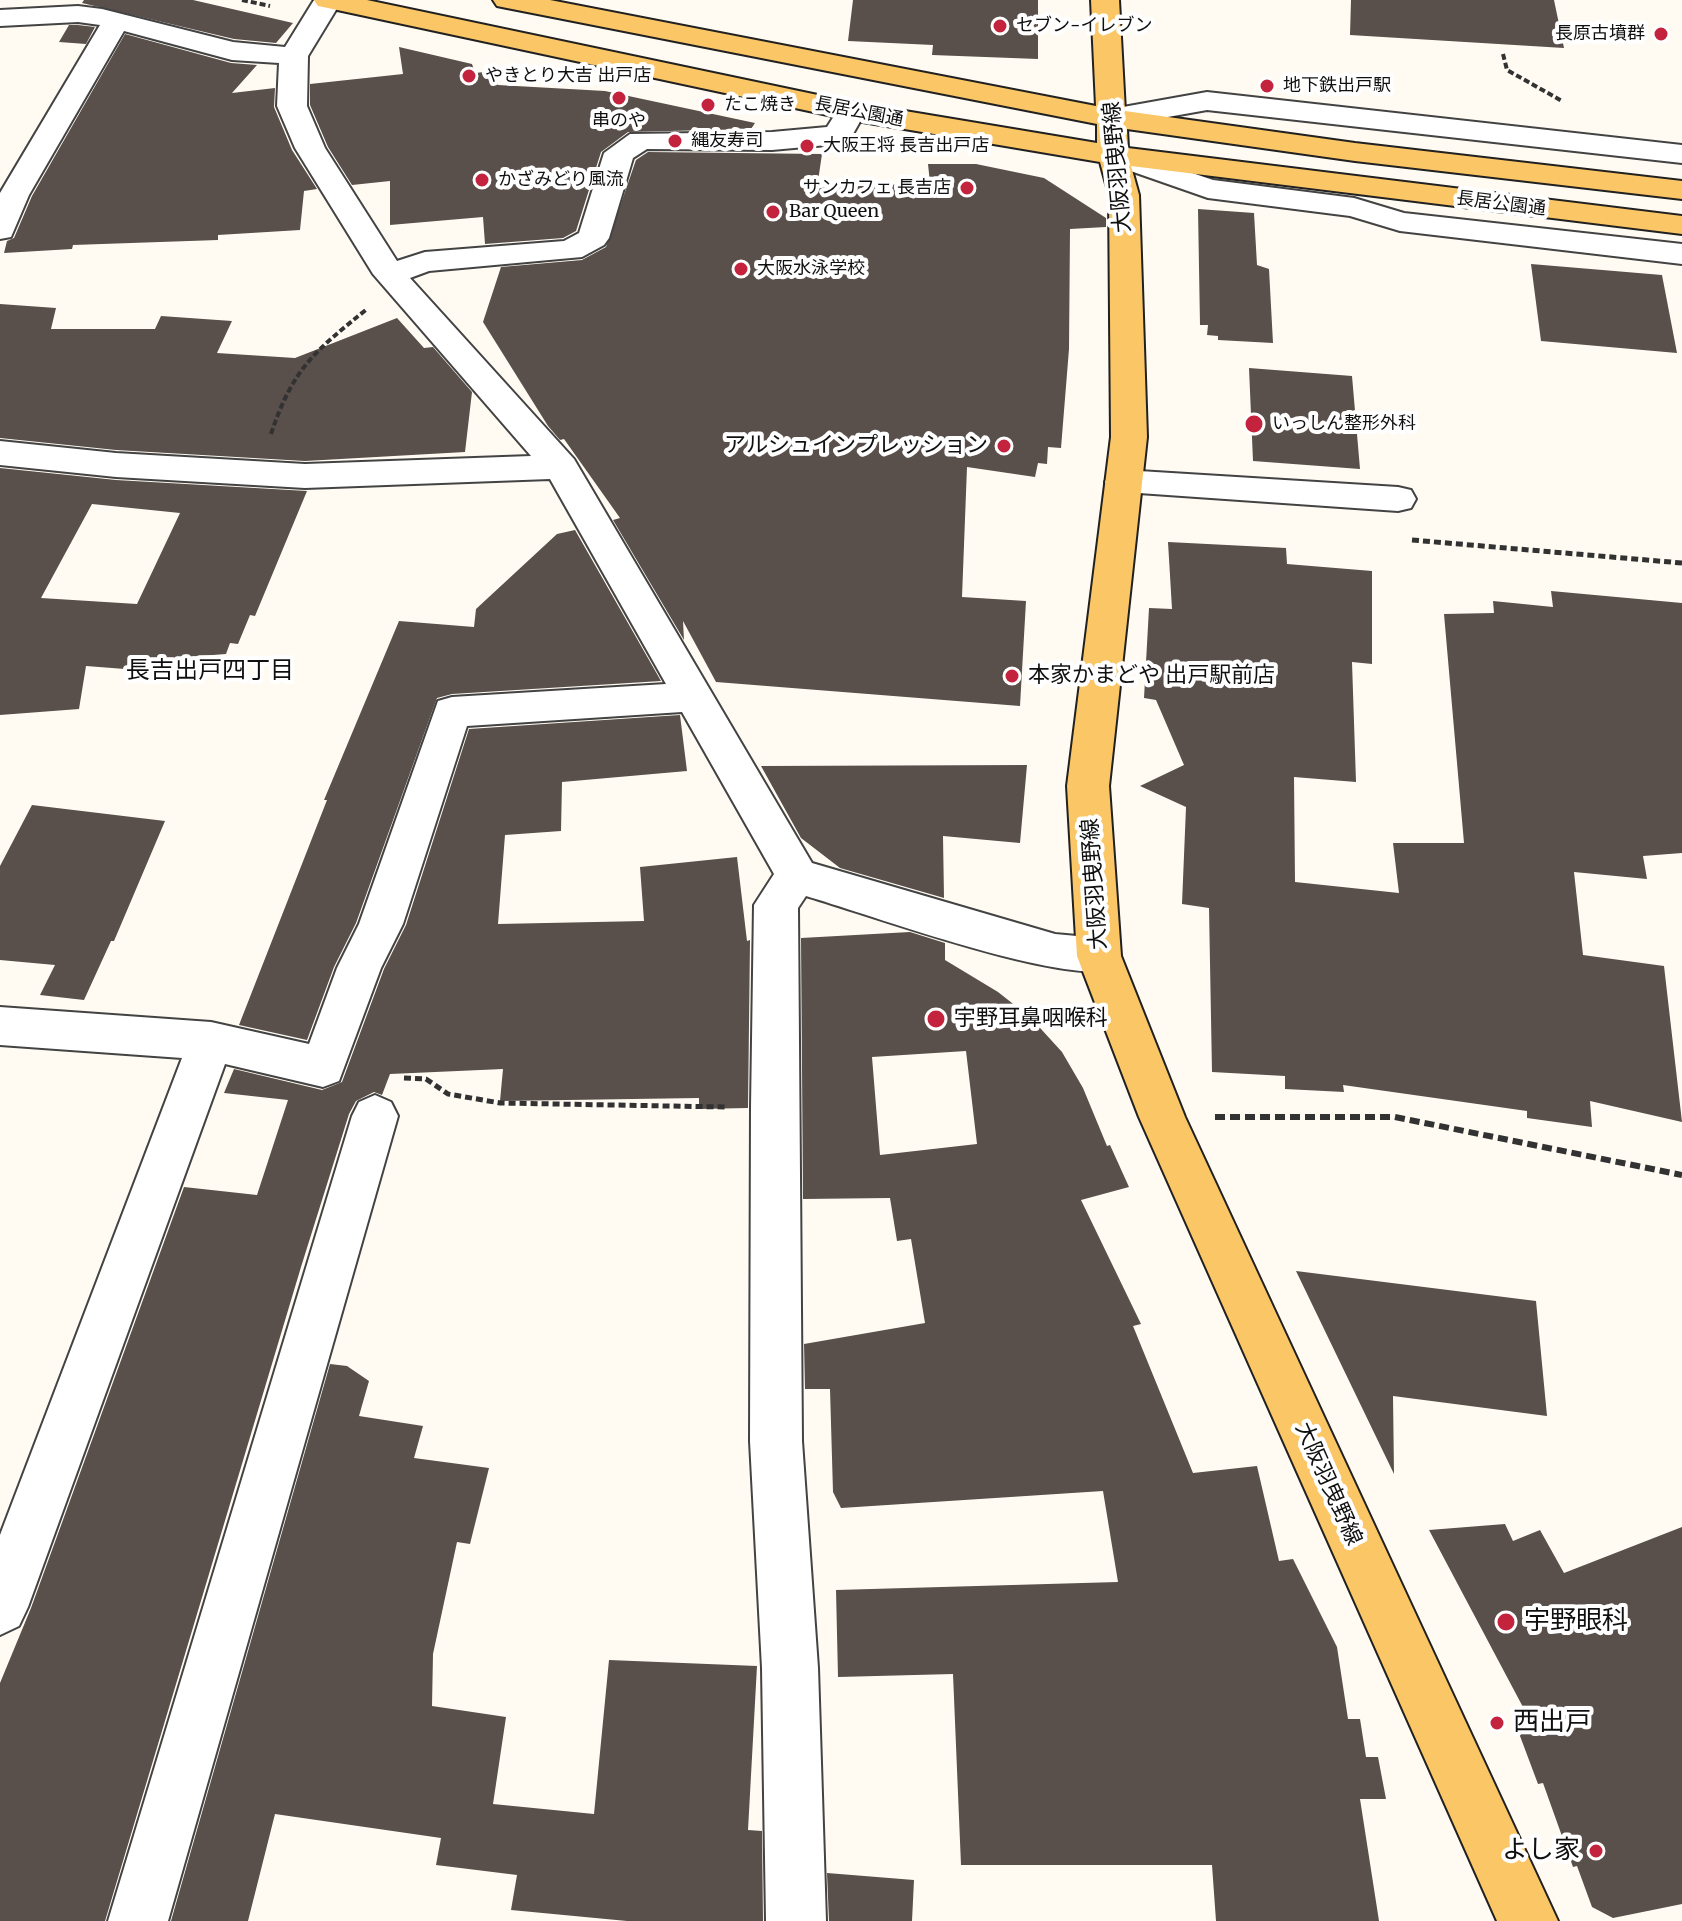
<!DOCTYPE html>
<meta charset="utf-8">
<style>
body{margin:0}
canvas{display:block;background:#fffbf2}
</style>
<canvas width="1682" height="1921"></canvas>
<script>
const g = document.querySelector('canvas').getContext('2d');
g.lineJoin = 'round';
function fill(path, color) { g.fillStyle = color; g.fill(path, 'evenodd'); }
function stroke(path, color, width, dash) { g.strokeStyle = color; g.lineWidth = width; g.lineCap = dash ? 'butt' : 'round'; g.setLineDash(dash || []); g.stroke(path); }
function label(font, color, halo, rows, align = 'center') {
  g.font = font + ' Merriweather,"Noto Sans JP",serif'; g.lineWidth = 8; g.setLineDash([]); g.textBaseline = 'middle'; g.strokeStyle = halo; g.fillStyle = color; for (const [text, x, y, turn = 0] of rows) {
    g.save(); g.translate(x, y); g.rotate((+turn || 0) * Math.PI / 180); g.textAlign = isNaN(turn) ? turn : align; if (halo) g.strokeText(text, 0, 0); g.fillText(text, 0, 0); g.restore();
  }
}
fill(new Path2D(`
 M 84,0 L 193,0 L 293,23 L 276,43 L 234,39 L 82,3 Z
 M 853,0 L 1038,0 L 1038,59 L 932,55 L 933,45 L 848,41 Z
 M 1351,0 L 1554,0 L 1564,48 L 1350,35 Z
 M 69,25 L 78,25 L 95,27 L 86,44 L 59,42 Z
 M 125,34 L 231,63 L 257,65 L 232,93 L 275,88 L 274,107 L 292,150 L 317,189 L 304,191 L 300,230 L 218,235 L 218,240 L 73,245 L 72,249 L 4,253 L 7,241 L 14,238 L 32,196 Z
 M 399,47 L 472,64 L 475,73 L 494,71 L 498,85 L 605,91 L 755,123 L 751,129 L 628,132 L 601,152 L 576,231 L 563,238 L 485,244 L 483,217 L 390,225 L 390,181 L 352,185 L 328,147 L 310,105 L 310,84 L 403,74 Z
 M 648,152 L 822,154 L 817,188 L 930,183 L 928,164 L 976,164 L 1044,178 L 1106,218 L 1106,227 L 1070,229 L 1069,349 L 1061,448 L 1048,447 L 1047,464 L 1038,463 L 1035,477 L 967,467 L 962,597 L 1026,601 L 1020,706 L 716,682 L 683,621 L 684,640 L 613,520 L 620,518 L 564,439 L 560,440 L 548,426 L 483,322 L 501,267 L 582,260 L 606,247 L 636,160 Z
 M 1198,209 L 1254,213 L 1257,265 L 1269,269 L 1273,343 L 1218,340 L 1218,336 L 1207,335 L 1208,325 L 1200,325 Z
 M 1531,264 L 1662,275 L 1677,353 L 1541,341 Z
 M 0,304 L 56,308 L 51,329 L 155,329 L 161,316 L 232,321 L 217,353 L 295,358 L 397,318 L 424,348 L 433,347 L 472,392 L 465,452 L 305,461 L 116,450 L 0,438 Z
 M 1249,368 L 1352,376 L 1360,469 L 1253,461 Z
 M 0,468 L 116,480 L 307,491 L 255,616 L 250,615 L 238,644 L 230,643 L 226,654 L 187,657 L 184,664 L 130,660 L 125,669 L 86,666 L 79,709 L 0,715 ZM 92,504 L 180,513 L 137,604 L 41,598 Z
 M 575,530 L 661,681 L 452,694 L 437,698 L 356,923 L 334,967 L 307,1040 L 239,1025 L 327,800 L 324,800 L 399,621 L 474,627 L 476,609 L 557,534 Z
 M 1168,542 L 1286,548 L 1287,564 L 1372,571 L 1372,664 L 1352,662 L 1356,782 L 1294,777 L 1295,882 L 1399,893 L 1393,843 L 1464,843 L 1444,614 L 1494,613 L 1493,601 L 1553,607 L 1551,591 L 1682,603 L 1682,853 L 1643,856 L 1647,879 L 1574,872 L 1583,955 L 1664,966 L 1682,1122 L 1590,1101 L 1592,1127 L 1527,1118 L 1527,1111 L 1343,1085 L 1344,1092 L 1285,1089 L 1285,1076 L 1212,1072 L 1209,908 L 1182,904 L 1186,807 L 1140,786 L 1184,765 L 1156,700 L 1144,698 L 1149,608 L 1172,609 Z
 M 680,715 L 687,771 L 562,782 L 561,831 L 505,835 L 498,924 L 644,921 L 640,867 L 737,857 L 747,941 L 750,940 L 748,1108 L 699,1109 L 699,1098 L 500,1101 L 503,1069 L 390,1074 L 382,1095 L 374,1092 L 356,1101 L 349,1114 L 301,1267 L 105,1921 L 0,1921 L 0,1683 L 31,1608 L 184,1187 L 257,1195 L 288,1100 L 224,1093 L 234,1069 L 322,1090 L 342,1082 L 384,969 L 406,925 L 469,729 Z
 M 1027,765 L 1020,843 L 943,836 L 944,898 L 840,868 L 801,838 L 761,766 Z
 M 32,805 L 165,821 L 114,941 L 111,941 L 84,1000 L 40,995 L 55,965 L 0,960 L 0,866 Z
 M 910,932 L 945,943 L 945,960 L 998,992 L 1031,1018 L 1062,1052 L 1083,1088 L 1107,1146 L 1110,1145 L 1129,1187 L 1081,1200 L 1141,1324 L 1133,1326 L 1193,1473 L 1257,1466 L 1279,1561 L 1293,1559 L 1337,1647 L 1348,1719 L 1360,1719 L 1366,1757 L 1378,1757 L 1386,1799 L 1360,1799 L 1379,1921 L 1216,1921 L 1212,1865 L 961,1865 L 953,1674 L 838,1677 L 836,1590 L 1118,1582 L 1103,1491 L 841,1508 L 833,1492 L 830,1389 L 805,1389 L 804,1344 L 925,1323 L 911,1239 L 897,1241 L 890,1198 L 803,1199 L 801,938 ZM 966,1051 L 977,1144 L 880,1155 L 872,1057 Z
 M 1296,1271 L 1536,1301 L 1547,1416 L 1393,1396 L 1394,1474 Z
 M 330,1364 L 347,1366 L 369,1381 L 359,1416 L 423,1426 L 414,1458 L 489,1468 L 470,1544 L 457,1542 L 433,1654 L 432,1706 L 506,1717 L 493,1804 L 594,1814 L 609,1660 L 757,1666 L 748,1830 L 762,1831 L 763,1921 L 627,1921 L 511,1910 L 517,1875 L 436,1865 L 441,1838 L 275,1814 L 248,1921 L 171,1921 Z
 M 1505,1524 L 1513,1541 L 1540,1530 L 1564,1573 L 1682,1527 L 1682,1904 L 1613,1918 L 1592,1907 L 1577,1866 L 1573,1867 L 1543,1783 L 1538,1784 L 1511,1712 L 1524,1709 L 1429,1530 Z
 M 827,1873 L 914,1880 L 912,1921 L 829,1921 Z`), '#594f4b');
const minor = new Path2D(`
 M 314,0 L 342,0 L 308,56 L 307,106 L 325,148 L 397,261 L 425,252 L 564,241 L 579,233 L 604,153 L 630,134 L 772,132 L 827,127 L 841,105 L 861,105 L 866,111 L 849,141 L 838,144 L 772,150 L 647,149 L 633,158 L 609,238 L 604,245 L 582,257 L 429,271 L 410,278 L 574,459 L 812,863 L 1055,934 L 1099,938 L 1115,943 L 1121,956 L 1115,969 C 1064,986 868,914 806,896 L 798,908 L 802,1441 L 818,1668 L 826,1921 L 766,1921 L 762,1668 L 750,1441 L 751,1107 L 754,905 L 774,874 L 682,712 L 467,726 L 403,924 L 381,968 L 339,1081 L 323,1087 L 225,1064 L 28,1607 L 19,1626 L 0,1635 L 0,1535 L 182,1058 L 0,1045 L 0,1007 L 211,1022 L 309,1044 L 337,968 L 359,924 L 438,701 L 452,697 L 666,684 L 550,479 L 305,488 L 116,477 L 0,465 L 0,441 L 116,453 L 305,464 L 531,456 L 373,274 L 295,148 L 277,106 L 279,63 L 232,60 L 124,31 L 29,195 L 11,237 L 0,239 L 0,193 L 100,25 L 78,22 L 0,26 L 0,10 L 78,6 L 102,9 L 233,42 L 285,47 Z
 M 1207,92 L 1682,145 L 1682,163 L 1207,110 L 1112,127 L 1102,124 L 1097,118 L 1102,112 L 1112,109 Z
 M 1113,146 L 1213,180 L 1354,198 L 1404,213 L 1682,244 L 1682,264 L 1400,231 L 1350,216 L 1208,198 L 1102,161 L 1098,155 L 1102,149 Z
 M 1123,470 L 1398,487 L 1411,490 L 1416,499 L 1411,508 L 1398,511 L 1110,491 L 1105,482 L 1110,473 Z
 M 375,1095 L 391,1102 L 398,1116 L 168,1921 L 108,1921 L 352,1116 L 359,1102 Z`);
const major = new Path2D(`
 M 314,0 L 367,0 L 851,102 L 1097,143 L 1097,124 L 507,8 L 497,6 L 493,0 L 550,0 L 1096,106 L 1091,0 L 1119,0 L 1125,111 L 1355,143 L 1682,181 L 1682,199 L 1355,161 L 1127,129 L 1128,148 L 1682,216 L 1682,234 L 1131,166 L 1139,195 L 1147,437 L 1109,786 L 1121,956 L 1185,1117 L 1558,1921 L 1497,1921 L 1139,1117 L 1077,956 L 1067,786 L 1111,437 L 1109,195 L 1100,162 L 851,120 L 328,8 L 318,6 Z`);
stroke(minor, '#434343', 4);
stroke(major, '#212121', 4);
stroke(new Path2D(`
 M 242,0 L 270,6
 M 1503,54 L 1507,70 L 1562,101
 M 271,434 C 293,368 315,351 367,309`), '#323232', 4, [6, 3]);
stroke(new Path2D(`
 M 1412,540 L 1682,563
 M 404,1078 L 426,1079 L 448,1094 L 500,1103 L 725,1107`), '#323232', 5, [7, 4]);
stroke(new Path2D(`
 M 1215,1117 L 1395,1117 L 1682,1175`), '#323232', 6, [10, 5]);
fill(minor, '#fff');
fill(major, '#fbc666');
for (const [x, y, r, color] of [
 [1000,26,8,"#c4233d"],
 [1661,34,8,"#c4233d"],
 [469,76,8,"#c4233d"],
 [1267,86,8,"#c4233d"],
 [619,98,8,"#c4233d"],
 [708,105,8,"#c4233d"],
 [675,141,8,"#c4233d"],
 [807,146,8,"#c4233d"],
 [482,180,8,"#c4233d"],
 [967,188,8,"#c4233d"],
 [773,212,8,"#c4233d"],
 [741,269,8,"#c4233d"],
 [1254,424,10,"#c4233d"],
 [1004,446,8,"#c4233d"],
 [1012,676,8,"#c4233d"],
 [936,1019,10,"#c4233d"],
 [1506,1622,10,"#c4233d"],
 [1497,1723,8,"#c4233d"],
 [1596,1851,8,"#c4233d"]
]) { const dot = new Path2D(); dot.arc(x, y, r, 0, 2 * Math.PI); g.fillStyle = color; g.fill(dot); stroke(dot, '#fff', 3); }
label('18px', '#101010', '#fff', [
 ["セブン-イレブン",1016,26],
 ["長原古墳群",1645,34,"right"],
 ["やきとり大吉 出戸店",485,76],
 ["地下鉄出戸駅",1283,86],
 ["たこ焼き",724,105],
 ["串のや",619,121,"center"],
 ["縄友寿司",691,141],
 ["大阪王将 長吉出戸店",823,146],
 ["かざみどり風流",498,180],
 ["サンカフェ 長吉店",951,188,"right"],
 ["Bar Queen",789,212],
 ["大阪水泳学校",757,269],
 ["いっしん整形外科",1272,424]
], 'left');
label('18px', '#101010', '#fff', [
 ["長居公園通",859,112,11],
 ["長居公園通",1501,204,7]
]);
label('22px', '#101010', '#fff', [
 ["大阪羽曳野線",1118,167,-95],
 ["大阪羽曳野線",1095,884,-94],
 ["大阪羽曳野線",1328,1484,66]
]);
label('22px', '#101010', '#fff', [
 ["アルシュインプレッション",988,446,"right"],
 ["本家かまどや 出戸駅前店",1028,676],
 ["宇野耳鼻咽喉科",954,1019]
], 'left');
label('24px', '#101010', '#fff', [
 ["長吉出戸四丁目",210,671]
]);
label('26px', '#101010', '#fff', [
 ["宇野眼科",1524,1622],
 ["西出戸",1513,1723],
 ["よし家",1580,1851,"right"]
], 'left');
</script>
